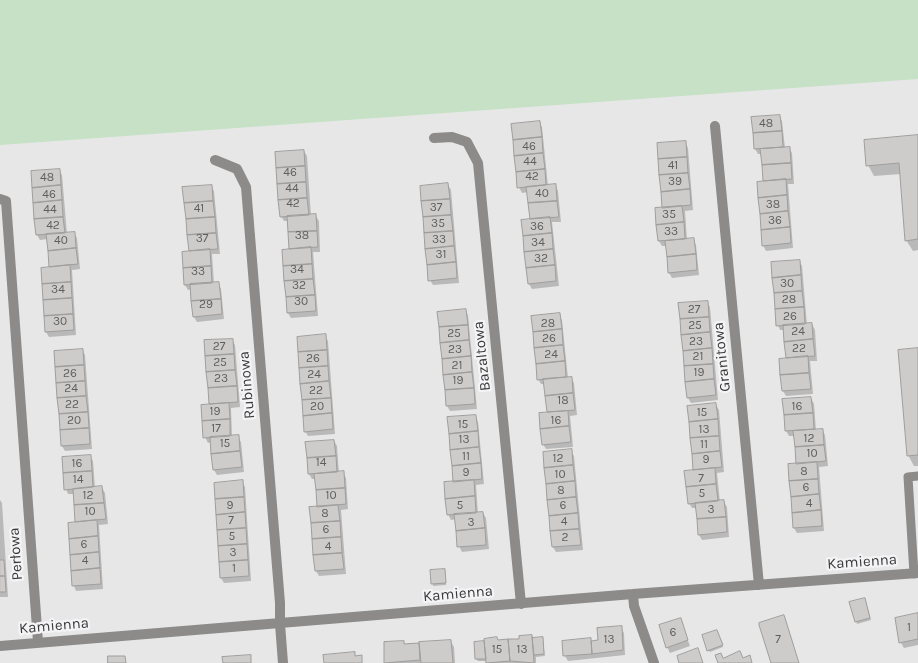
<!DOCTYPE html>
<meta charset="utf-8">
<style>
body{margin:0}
canvas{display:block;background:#e7e7e8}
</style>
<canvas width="918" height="663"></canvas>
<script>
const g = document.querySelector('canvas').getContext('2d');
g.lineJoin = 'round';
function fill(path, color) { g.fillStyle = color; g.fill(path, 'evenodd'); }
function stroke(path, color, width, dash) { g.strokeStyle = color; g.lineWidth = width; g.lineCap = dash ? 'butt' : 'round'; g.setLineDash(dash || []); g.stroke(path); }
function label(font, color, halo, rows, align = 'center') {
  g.font = font + ' Karla,sans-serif'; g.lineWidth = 4.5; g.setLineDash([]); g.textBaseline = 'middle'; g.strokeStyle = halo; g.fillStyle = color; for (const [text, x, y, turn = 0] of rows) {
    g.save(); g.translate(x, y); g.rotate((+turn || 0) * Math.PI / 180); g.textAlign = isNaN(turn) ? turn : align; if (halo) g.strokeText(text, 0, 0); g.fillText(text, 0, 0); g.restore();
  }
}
fill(new Path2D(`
 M 0,0 L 918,0 L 918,79 L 0,145 Z`), '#c6e1c5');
fill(new Path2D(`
 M 779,116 L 782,121 L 785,148 L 789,148 L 792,153 L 794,184 L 788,184 L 793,248 L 766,251 L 763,245 L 765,182 L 762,154 L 758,154 L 755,149 L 752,119 Z
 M 539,122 L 542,127 L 548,186 L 555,185 L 558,191 L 561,222 L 552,222 L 559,286 L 532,289 L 529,284 L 531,220 L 528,192 L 522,193 L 519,187 Z
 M 918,136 L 918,250 L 913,251 L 906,240 L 901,174 L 874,176 L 868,165 Z
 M 685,142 L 688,148 L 693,210 L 685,211 L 687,240 L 693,239 L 696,245 L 699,275 L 672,278 L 669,273 L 667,246 L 662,246 L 659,241 Z
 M 304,151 L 307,156 L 311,216 L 316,216 L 319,221 L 320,252 L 313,252 L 318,316 L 291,318 L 288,313 L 290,250 L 288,221 L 284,221 L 281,216 Z
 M 59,170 L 62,175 L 67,234 L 74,233 L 77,238 L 80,269 L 72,270 L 76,335 L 49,337 L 46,332 L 42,269 L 50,268 L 48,239 L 40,240 L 37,235 Z
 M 448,185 L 451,190 L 459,283 L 433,285 L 430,280 Z
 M 211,186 L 214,191 L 220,254 L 212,254 L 214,284 L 218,283 L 221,289 L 224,319 L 197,322 L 194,317 L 192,289 L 188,290 L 185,285 L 190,252 L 184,188 Z
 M 799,261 L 802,266 L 807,325 L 812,324 L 815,330 L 817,361 L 810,361 L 813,394 L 786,396 L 783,391 L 780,360 L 787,359 L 784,330 L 780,330 L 778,325 Z
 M 707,302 L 710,307 L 718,400 L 691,403 L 688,398 Z
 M 465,310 L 468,315 L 477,409 L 450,411 L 447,406 L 438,313 Z
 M 559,315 L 562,320 L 568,378 L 571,378 L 574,383 L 577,415 L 570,416 L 573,447 L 546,449 L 543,444 L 548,413 L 545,384 L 541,384 L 538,379 Z
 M 325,336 L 328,341 L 335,434 L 308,436 L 305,431 Z
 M 232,340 L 235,345 L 240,407 L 231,408 L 232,437 L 238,437 L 241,442 L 244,472 L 217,475 L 214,470 L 212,442 L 208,443 L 205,437 L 210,406 L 205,342 Z
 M 918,349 L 918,466 L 914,466 L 908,455 Z
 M 82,350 L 85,355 L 92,449 L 65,451 L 62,446 Z
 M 811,398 L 814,404 L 816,430 L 822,430 L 825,435 L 828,466 L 819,467 L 824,531 L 797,533 L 794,528 L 789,466 L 798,465 L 795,436 L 789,436 L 786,431 L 784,401 Z
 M 716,405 L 719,410 L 724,472 L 717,473 L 720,502 L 724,502 L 727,507 L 729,537 L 702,540 L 699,535 L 697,508 L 692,508 L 689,503 L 694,471 L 689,407 Z
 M 475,416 L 478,422 L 484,484 L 476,485 L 478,514 L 483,513 L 486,518 L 489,549 L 462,552 L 459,546 L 456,519 L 451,520 L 448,514 Z
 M 334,441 L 337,446 L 339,473 L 343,473 L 346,478 L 348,509 L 341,510 L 346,574 L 319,576 L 316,571 L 318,508 L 316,479 L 312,479 L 309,474 Z
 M 571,451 L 574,456 L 583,550 L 556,552 L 553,547 Z
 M 90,456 L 93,461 L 95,488 L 102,488 L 105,493 L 108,524 L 99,525 L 103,589 L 76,591 L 74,586 L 69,524 L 77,523 L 75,494 L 68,494 L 66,489 Z
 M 242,482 L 245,487 L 251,581 L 224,583 L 221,578 Z
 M 0,500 L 2,503 L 8,597 L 0,597 Z
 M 431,571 L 445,572 L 446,585 L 433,586 Z
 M 866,601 L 871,620 L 857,624 L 856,621 Z
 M 918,616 L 918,645 L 904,648 L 901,643 Z
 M 680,619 L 690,646 L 670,653 L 667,647 Z
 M 621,628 L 624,633 L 625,655 L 568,661 L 565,656 L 592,642 L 599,641 Z
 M 718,633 L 723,647 L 710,652 L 708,650 Z
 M 532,636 L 533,639 L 542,638 L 543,640 L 545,656 L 536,657 L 536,663 L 487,663 L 487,661 L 478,661 L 476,659 L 475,643 L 521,640 Z
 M 403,642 L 405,644 L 418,645 L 421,649 L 451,642 L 454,647 L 455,663 L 386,663 Z`), '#0003');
const building = new Path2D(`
 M 780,115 L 782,131 L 753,133 L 751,117 Z
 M 540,121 L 542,137 L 513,140 L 511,124 Z
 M 782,131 L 783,147 L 754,149 L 753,133 Z
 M 918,135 L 918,239 L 905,241 L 899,163 L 866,166 L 864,140 Z
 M 542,137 L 543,153 L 514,156 L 513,140 Z
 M 686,141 L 687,157 L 658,159 L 657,143 Z
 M 790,147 L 791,163 L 762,165 L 760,149 Z
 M 304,150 L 305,166 L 276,168 L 275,152 Z
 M 543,153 L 545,169 L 516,172 L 514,156 Z
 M 687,157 L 688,173 L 659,175 L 658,159 Z
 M 791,163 L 792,179 L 763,181 L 762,165 Z
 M 305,166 L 306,182 L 277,184 L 276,168 Z
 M 60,169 L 61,185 L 32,188 L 31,171 Z
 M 545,169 L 546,185 L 517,188 L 516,172 Z
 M 688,173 L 690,189 L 661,192 L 659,175 Z
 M 786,179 L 787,195 L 758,198 L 757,182 Z
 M 306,182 L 307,198 L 278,200 L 277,184 Z
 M 448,183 L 450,199 L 421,201 L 420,186 Z
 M 556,184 L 557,201 L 528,203 L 526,187 Z
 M 61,185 L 62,200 L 33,203 L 32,188 Z
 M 212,185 L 213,201 L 184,203 L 182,187 Z
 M 690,189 L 691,205 L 662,208 L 661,192 Z
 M 787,195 L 788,211 L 760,214 L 758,198 Z
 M 307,198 L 309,215 L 280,217 L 278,200 Z
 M 450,199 L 451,215 L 423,217 L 421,201 Z
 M 62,200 L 63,217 L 34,219 L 33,203 Z
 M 213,201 L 215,217 L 186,219 L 184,203 Z
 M 557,201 L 559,217 L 530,219 L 528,203 Z
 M 682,206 L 684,222 L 656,225 L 655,208 Z
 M 788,211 L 790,227 L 761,230 L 760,214 Z
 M 316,214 L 317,231 L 288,232 L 287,216 Z
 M 451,215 L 453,231 L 424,233 L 423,217 Z
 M 63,217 L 65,233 L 36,235 L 34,219 Z
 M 215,217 L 216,233 L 187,235 L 186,219 Z
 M 550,217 L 552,233 L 523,236 L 521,220 Z
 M 684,222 L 685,239 L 658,241 L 656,225 Z
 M 790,227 L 791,243 L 762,246 L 761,230 Z
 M 317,231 L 318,247 L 289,249 L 288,232 Z
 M 453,231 L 454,246 L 425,249 L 424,233 Z
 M 75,232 L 76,248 L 48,251 L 46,234 Z
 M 216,233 L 218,249 L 189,251 L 187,235 Z
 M 552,233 L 553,249 L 524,252 L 523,236 Z
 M 694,238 L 696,254 L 667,257 L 665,241 Z
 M 454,246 L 456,262 L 427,265 L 425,249 Z
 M 311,247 L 312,264 L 283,266 L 282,250 Z
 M 76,248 L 78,264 L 49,267 L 48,251 Z
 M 210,249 L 211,266 L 183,268 L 182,252 Z
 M 553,249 L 555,265 L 526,268 L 524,252 Z
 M 696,254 L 697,270 L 668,273 L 667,257 Z
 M 800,260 L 801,275 L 772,278 L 771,262 Z
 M 456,262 L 457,278 L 428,281 L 427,265 Z
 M 312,264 L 313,279 L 284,281 L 283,266 Z
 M 70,265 L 71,282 L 42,284 L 41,268 Z
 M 555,265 L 556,281 L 528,284 L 526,268 Z
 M 211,266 L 212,283 L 184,285 L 183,268 Z
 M 801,275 L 802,291 L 774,293 L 772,278 Z
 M 313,279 L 315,295 L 286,297 L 284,281 Z
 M 71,282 L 72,298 L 43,300 L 42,284 Z
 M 219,282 L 221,299 L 191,301 L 190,284 Z
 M 802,291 L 804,307 L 775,309 L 774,293 Z
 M 315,295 L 316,311 L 287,313 L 286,297 Z
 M 72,298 L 73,314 L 44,316 L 43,300 Z
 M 221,299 L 222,314 L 193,317 L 191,301 Z
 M 708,301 L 709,317 L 680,319 L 678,303 Z
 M 804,307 L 805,324 L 776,326 L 775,309 Z
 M 466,309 L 468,325 L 439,327 L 437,312 Z
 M 560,313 L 562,329 L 533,332 L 531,316 Z
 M 73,314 L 74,330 L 45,332 L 44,316 Z
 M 709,317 L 710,332 L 681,335 L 680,319 Z
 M 812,323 L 813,339 L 784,342 L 783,325 Z
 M 468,325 L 469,340 L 440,343 L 439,327 Z
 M 562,329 L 563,345 L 534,348 L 533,332 Z
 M 710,332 L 712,348 L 683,351 L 681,335 Z
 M 326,334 L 327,350 L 298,352 L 297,337 Z
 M 233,339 L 234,354 L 205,356 L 204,340 Z
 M 813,339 L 815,356 L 786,358 L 784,342 Z
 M 469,340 L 471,356 L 442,359 L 440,343 Z
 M 563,345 L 565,361 L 536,364 L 534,348 Z
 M 712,348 L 713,364 L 684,366 L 683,351 Z
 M 918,348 L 918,455 L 907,456 L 898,350 Z
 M 83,349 L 84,365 L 55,367 L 54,351 Z
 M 327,350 L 328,366 L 299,368 L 298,352 Z
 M 234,354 L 235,370 L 206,372 L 205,356 Z
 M 471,356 L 472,372 L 443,375 L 442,359 Z
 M 808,356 L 809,373 L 780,375 L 779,359 Z
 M 565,361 L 566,377 L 537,380 L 536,364 Z
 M 713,364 L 714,379 L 685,382 L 684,366 Z
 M 84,365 L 85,381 L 56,383 L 55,367 Z
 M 328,366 L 329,381 L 300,384 L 299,368 Z
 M 235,370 L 237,386 L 208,388 L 206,372 Z
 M 472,372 L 474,388 L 445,390 L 443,375 Z
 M 809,373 L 811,389 L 782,391 L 780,375 Z
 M 572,377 L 573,393 L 545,396 L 543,379 Z
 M 714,379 L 716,395 L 687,398 L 685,382 Z
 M 85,381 L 86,396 L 57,398 L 56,383 Z
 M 329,381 L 331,398 L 302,400 L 300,384 Z
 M 237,386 L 238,402 L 209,404 L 208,388 Z
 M 474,388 L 475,404 L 446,406 L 445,390 Z
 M 573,393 L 575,410 L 547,412 L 545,396 Z
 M 86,396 L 88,412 L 59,414 L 57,398 Z
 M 811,397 L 813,413 L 784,415 L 782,399 Z
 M 331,398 L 332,413 L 303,416 L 302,400 Z
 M 229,403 L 230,419 L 202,421 L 201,405 Z
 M 716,403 L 718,419 L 689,422 L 687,406 Z
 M 568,411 L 569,426 L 540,429 L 539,413 Z
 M 88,412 L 89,428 L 60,430 L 59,414 Z
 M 332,413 L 333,429 L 304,432 L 303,416 Z
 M 813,413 L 814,429 L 785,431 L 784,415 Z
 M 476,415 L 478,431 L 449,434 L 447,417 Z
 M 230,419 L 230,436 L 203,438 L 202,421 Z
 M 718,419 L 719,436 L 690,438 L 689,422 Z
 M 569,426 L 571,442 L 542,445 L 540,429 Z
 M 89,428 L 90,444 L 61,446 L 60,430 Z
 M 823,429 L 824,445 L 795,447 L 793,431 Z
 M 478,431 L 479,447 L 450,450 L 449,434 Z
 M 239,435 L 240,451 L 211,454 L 210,437 Z
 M 719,436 L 720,451 L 692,454 L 690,438 Z
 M 334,440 L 336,456 L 307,458 L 305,442 Z
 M 824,445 L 826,461 L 796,464 L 795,447 Z
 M 479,447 L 481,463 L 452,466 L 450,450 Z
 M 572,449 L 573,465 L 544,468 L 543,452 Z
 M 240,451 L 242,467 L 213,470 L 211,454 Z
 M 720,451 L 722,467 L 693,470 L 692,454 Z
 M 91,455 L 92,471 L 63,473 L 62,457 Z
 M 336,456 L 337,472 L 308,474 L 307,458 Z
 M 817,462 L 818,479 L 789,481 L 788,464 Z
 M 481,463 L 482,479 L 453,482 L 452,466 Z
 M 573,465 L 575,481 L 546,484 L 544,468 Z
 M 715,468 L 716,484 L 686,487 L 684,471 Z
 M 92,471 L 93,487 L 64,490 L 63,473 Z
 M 344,471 L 345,488 L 316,490 L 314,474 Z
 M 818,479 L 819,494 L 791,497 L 789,481 Z
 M 243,480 L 244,497 L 215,499 L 214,483 Z
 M 474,480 L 475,496 L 445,499 L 444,482 Z
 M 575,481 L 576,497 L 547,500 L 546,484 Z
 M 716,484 L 718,501 L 688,504 L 686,487 Z
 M 102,486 L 104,503 L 74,505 L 73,489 Z
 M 345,488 L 346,504 L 317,507 L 316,490 Z
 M 819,494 L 821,510 L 792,513 L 791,497 Z
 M 475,496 L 476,513 L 447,515 L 445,499 Z
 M 244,497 L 245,512 L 216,515 L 215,499 Z
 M 576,497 L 578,513 L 549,516 L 547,500 Z
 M 724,500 L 726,517 L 697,519 L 695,503 Z
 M 104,503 L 106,519 L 75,522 L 74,505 Z
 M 338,505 L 340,521 L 311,523 L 309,507 Z
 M 821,510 L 822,526 L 793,528 L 792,513 Z
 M 245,512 L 246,528 L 217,530 L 216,515 Z
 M 483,512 L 485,528 L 456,531 L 454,514 Z
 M 578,513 L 579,529 L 550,531 L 549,516 Z
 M 726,517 L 727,532 L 698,535 L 697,519 Z
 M 97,520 L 98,536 L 69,539 L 68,523 Z
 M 340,521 L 341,537 L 312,539 L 311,523 Z
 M 246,528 L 247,544 L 218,546 L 217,530 Z
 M 485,528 L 486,545 L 457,547 L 456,531 Z
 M 579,529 L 581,545 L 552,547 L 550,531 Z
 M 98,536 L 99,552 L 70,555 L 69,539 Z
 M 341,537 L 342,553 L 313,555 L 312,539 Z
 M 247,544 L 248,560 L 219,562 L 218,546 Z
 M 99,552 L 100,568 L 71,571 L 70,555 Z
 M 342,553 L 344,569 L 315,571 L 313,555 Z
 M 0,560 L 4,560 L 5,576 L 0,576 Z
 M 248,560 L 249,576 L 220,578 L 219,562 Z
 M 100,568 L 101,584 L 72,586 L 71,571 Z
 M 445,569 L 446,583 L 431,584 L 430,570 Z
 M 0,576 L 5,576 L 6,592 L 0,592 Z
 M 865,598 L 870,618 L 855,622 L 849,602 Z
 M 918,613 L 918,639 L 899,643 L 895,618 Z
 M 784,615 L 785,618 L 799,663 L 771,663 L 759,625 L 759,623 Z
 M 681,618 L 688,640 L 666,648 L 659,625 Z
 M 622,626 L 623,650 L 592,654 L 591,641 L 598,640 L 597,628 Z
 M 717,630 L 723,645 L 707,651 L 702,635 Z
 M 532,635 L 534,663 L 510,661 L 508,639 L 519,639 L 519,636 Z
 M 497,637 L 498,640 L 508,639 L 510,661 L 486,663 L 484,639 Z
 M 543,637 L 544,654 L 534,655 L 532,638 Z
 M 591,638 L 592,654 L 563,656 L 562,641 Z
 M 451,640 L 453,663 L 421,663 L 419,642 Z
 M 404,641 L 404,644 L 419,643 L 420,660 L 384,663 L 384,642 Z
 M 484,641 L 486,659 L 475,659 L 474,642 Z
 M 698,648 L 703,663 L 679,663 L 677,656 Z
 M 740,651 L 743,658 L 750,655 L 752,663 L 718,663 L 715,655 L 721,653 L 723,658 Z
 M 355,652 L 355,656 L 362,655 L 362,663 L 324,663 L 323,655 Z
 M 251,655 L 251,663 L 223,663 L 222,657 Z
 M 108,656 L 125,656 L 126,663 L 108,663 Z`);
fill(building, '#cecccb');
stroke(building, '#a09e9d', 1);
stroke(new Path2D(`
 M 914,574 L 908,477 L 918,476`), '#8c8b8a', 9);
stroke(new Path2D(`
 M 715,126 L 759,585
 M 434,138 L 452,137 L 467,142 L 478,163 L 521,604
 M 215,160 L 237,169 L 246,187 L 280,603 L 280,624 L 283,663
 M 0,199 L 6,201 L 38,642
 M 633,594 L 634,606 L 654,663
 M 0,646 L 633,594 L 918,573`), '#8c8b8a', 10);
label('12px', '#5f5e5e', null, [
 ["48",766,124],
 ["46",529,147],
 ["44",530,162],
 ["41",673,166],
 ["46",290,173],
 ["42",532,177],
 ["48",47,178],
 ["39",675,182],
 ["44",292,189],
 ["40",542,194],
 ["46",49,195],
 ["42",293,204],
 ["38",773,205],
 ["37",436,208],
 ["41",199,209],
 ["44",50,210],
 ["35",669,215],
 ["36",775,221],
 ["35",438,224],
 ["42",53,226],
 ["36",537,227],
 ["33",671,232],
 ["38",302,236],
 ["37",202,239],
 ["33",439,240],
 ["40",61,241],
 ["34",538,243],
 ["31",441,255],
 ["32",541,259],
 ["34",297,270],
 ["33",198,272],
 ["30",787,284],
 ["32",299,286],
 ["34",58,290],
 ["28",789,300],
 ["30",301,302],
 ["29",206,305],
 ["27",694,310],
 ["26",790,317],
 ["30",60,322],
 ["28",548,324],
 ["25",695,326],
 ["24",798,332],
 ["25",454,334],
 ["26",549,339],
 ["23",696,342],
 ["27",219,347],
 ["22",799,349],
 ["23",455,350],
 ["24",551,355],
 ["21",698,357],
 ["26",313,359],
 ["25",220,363],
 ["21",457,366],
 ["19",699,373],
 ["26",70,374],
 ["24",314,375],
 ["23",221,379],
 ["19",458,381],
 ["24",71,389],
 ["22",316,391],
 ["18",563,401],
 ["22",72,405],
 ["20",317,407],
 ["16",797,407],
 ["19",215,412],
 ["15",702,413],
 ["20",74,421],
 ["16",556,421],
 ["15",463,425],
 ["17",216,429],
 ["13",704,430],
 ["12",809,439],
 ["13",464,440],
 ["15",225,444],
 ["11",704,445],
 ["10",812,454],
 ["11",466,457],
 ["12",558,459],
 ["9",706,460],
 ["14",321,463],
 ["16",77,464],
 ["8",804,472],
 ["9",466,473],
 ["10",560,475],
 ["7",701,479],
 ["14",78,480],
 ["6",806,488],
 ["8",561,491],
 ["5",702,494],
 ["12",88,496],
 ["10",331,496],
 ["4",809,504],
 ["9",230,506],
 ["5",460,506],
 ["6",563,506],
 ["3",711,510],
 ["10",90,512],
 ["8",325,514],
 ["7",231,521],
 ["4",564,522],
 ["3",471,523],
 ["6",326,530],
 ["5",232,537],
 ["2",565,538],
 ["6",84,545],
 ["4",328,547],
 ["3",233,553],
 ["4",85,561],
 ["1",234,569],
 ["1",909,628],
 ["6",673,633],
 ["13",609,640],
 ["7",778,640],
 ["15",497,650],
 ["13",522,650]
]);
label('15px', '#3a3a3a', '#f4f4f6', [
 ["Bazaltowa",482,356,-96],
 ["Granitowa",722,357,-96],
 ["Rubinowa",247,385,-95],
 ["Perłowa",16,554,-94],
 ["Kamienna",862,562,-4],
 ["Kamienna",458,594,-5],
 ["Kamienna",54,626,-5]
]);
</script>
